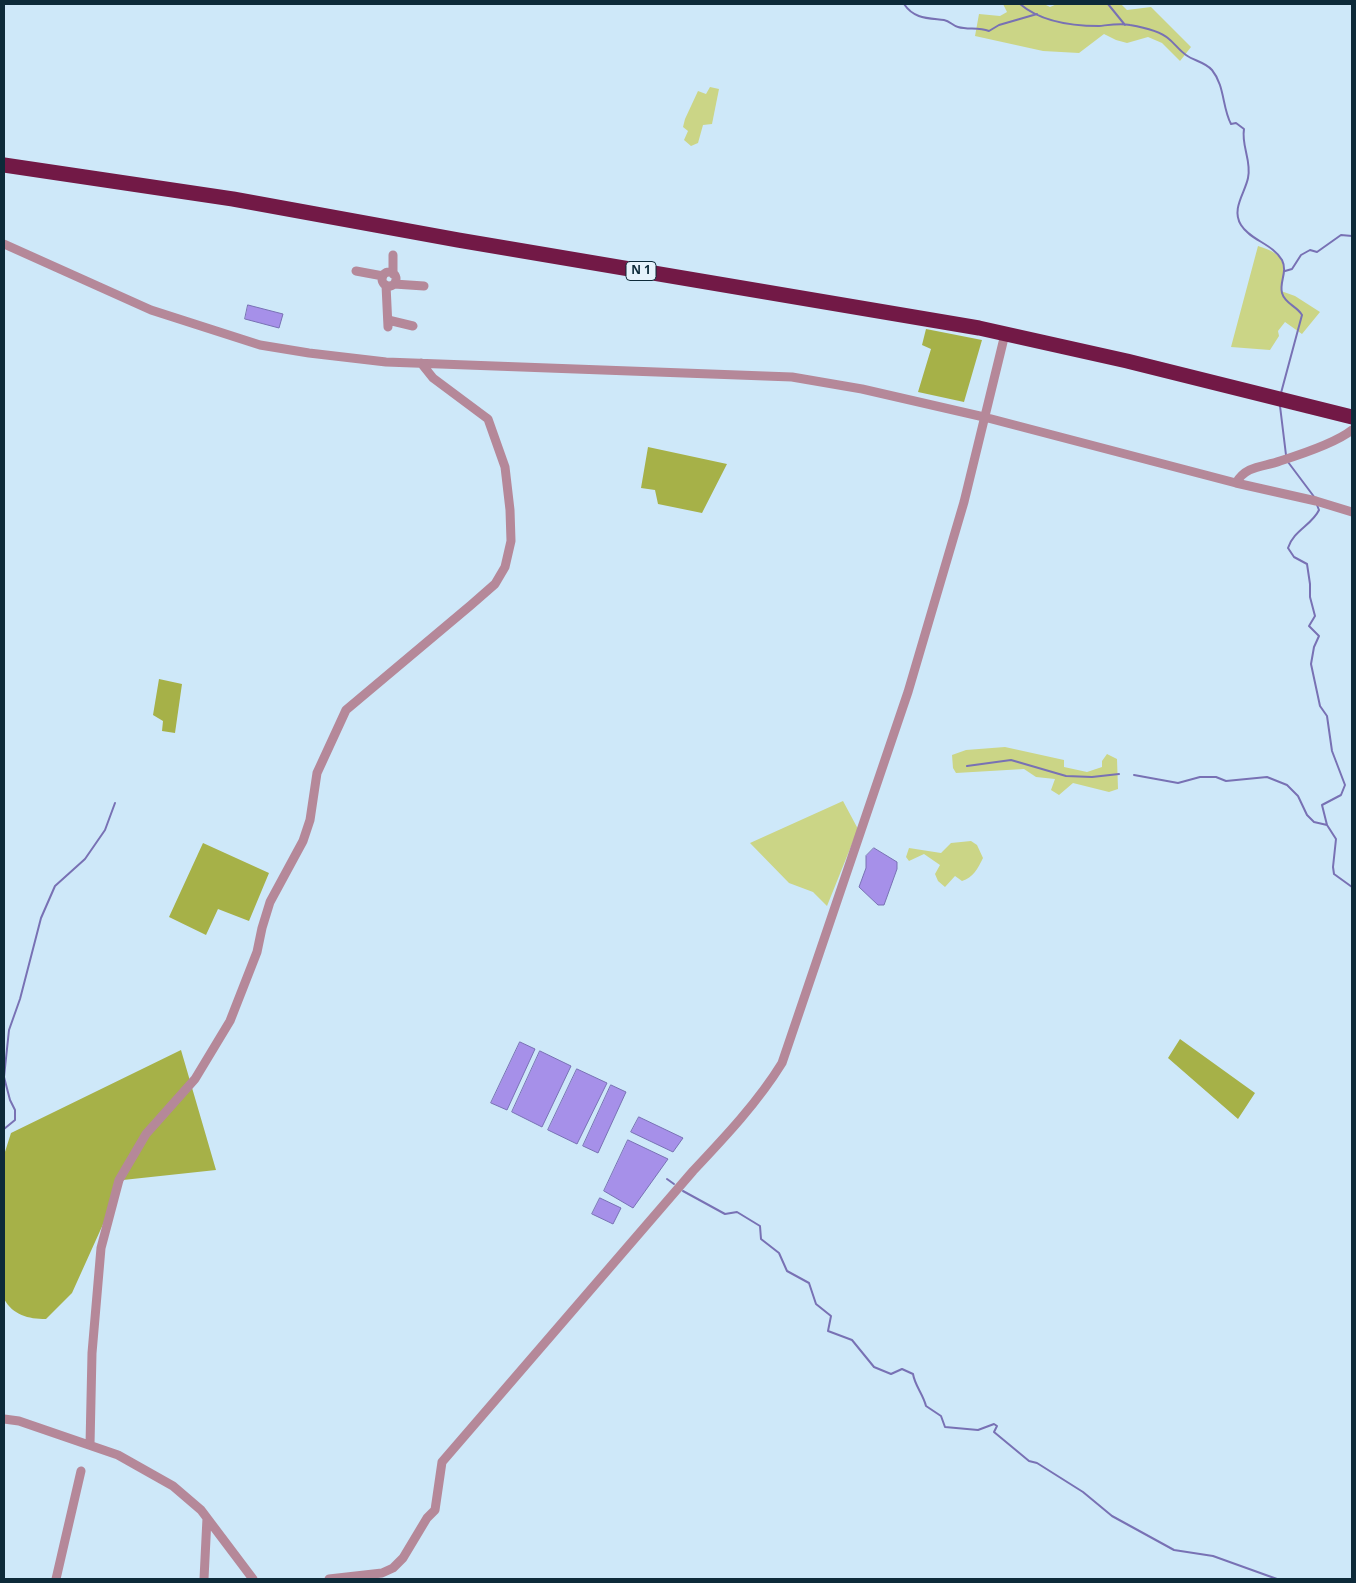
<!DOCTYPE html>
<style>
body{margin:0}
#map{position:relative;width:1356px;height:1583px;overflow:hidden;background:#cee8f9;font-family:"Noto Sans",sans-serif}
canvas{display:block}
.frame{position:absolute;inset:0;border:5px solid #0d2a39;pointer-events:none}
</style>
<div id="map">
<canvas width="1356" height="1583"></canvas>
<div class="frame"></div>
</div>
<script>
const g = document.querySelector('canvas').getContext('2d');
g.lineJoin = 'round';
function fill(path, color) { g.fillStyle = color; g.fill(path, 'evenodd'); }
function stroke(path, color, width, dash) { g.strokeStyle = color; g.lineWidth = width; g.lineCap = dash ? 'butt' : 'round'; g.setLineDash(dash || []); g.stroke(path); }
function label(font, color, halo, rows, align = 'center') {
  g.font = font + ' "Noto Sans",sans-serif'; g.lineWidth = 4.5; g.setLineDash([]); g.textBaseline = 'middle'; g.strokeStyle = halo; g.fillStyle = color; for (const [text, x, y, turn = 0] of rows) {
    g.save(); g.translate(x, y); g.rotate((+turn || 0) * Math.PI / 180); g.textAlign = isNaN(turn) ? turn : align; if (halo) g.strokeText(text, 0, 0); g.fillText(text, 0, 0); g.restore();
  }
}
fill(new Path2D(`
 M 1003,4 L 1044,4 L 1050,7 L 1057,4 L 1121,4 L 1127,10 L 1151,7 L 1191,47 L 1180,61 L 1162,43 L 1148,37 L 1127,43 L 1116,40 L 1104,34 L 1079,53 L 1043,51 L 975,36 L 979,14 L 1000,16 L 1007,12 Z
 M 710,87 L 719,89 L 712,124 L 703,125 L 698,143 L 691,146 L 684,140 L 688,131 L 683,127 L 685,119 L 698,91 L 706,94 Z
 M 1258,246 C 1288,255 1285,265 1281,291 L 1295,296 L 1320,312 L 1302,334 L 1285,322 L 1278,331 L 1279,336 L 1270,350 L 1231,347 Z
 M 1005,747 L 1064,760 L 1064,767 L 1087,772 L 1102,767 L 1102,761 L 1107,754 L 1117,759 L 1118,789 L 1109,792 L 1073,783 L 1059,795 L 1051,790 L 1055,779 L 1036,777 L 1024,769 L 956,773 L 953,768 L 952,755 L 966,750 Z
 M 843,801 L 858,829 L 827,906 L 813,892 L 789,883 L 750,843 Z
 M 971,841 L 977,845 L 983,858 C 978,868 973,878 962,881 L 955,876 L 945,887 L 938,881 L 935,874 L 940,865 L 924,854 L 909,861 L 906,857 L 909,848 L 941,853 L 951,843 Z`), '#cbd586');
fill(new Path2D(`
 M 926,329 L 982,340 L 964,402 L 918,392 L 931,349 L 922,345 Z
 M 648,447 L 727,464 L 702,513 L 658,504 L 655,490 L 641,488 Z
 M 159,679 L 182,684 L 175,733 L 162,731 L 163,721 L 153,715 Z
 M 203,843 L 269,873 L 249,921 L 218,909 L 206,935 L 169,917 Z
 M 1180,1039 L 1255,1093 L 1238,1119 L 1168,1058 Z
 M 181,1050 L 216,1170 L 123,1180 L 72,1293 L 46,1319 C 28,1319 13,1315 4,1299 L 4,1155 L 11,1133 Z`), '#a6b148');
const water = new Path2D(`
 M 248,305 L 283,314 L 279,328 L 245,319 Z
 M 874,848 L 897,862 L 897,869 L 884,905 L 878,905 L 859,887 L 866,868 L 866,856 Z
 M 520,1042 L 535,1049 L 507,1110 L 491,1103 Z
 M 540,1051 L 571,1066 L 542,1127 L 512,1112 Z
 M 577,1069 L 607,1083 L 577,1144 L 548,1130 Z
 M 611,1085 L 626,1092 L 598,1153 L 583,1146 Z
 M 639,1117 L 683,1138 L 673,1152 L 631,1132 Z
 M 628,1140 L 668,1159 L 633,1208 L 604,1191 Z
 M 600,1198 L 621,1208 L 613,1224 L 592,1214 Z`);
fill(water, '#a690e9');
stroke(water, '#7871b4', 1);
stroke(new Path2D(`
 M 904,4 C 914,19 928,18 944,20 C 950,21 953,26 958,27 C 968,30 978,27 989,31 L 999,25 L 1037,14
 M 1020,4 C 1041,22 1072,26 1099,26 C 1109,25 1120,23 1130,25 C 1142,27 1160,31 1169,39 C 1175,44 1180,51 1186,55 C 1194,61 1205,62 1212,70 C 1225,86 1222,107 1231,124 L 1236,123 L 1244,129 C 1241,146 1252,161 1248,178 C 1245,193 1231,209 1241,225 C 1250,240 1273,244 1282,260 C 1288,272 1279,282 1282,293 C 1285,304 1297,306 1302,315 L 1281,393
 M 1108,4 L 1125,25
 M 1285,271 L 1292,269 L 1301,255 L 1310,250 L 1317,252 L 1341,235 L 1352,236
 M 1280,406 L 1286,455
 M 1288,462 L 1315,498
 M 1317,505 L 1319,510 C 1312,525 1293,531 1288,548 L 1294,557 L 1307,564 L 1310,584 L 1310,597 L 1315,616 L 1309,626 L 1319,636 L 1314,647 L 1311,664 L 1320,706 L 1327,716 L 1332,751 L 1345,785 L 1341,795 L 1322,805 L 1327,825 L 1336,839 L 1333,867 L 1334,874 L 1352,887
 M 967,766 L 1011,760 L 1066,776 L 1092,777 L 1119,774
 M 1134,775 L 1178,783 L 1200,777 L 1216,777 L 1226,781 L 1267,777 L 1287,785 L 1298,796 L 1307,815 L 1314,822 L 1327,825
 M 4,1129 L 15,1120 L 15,1110 L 10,1100 L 4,1077 L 9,1030 L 20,999 L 41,918 L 55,886 L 85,859 L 105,830 L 115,803
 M 667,1179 L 674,1184
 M 683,1191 L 725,1214 L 737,1212 L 760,1226 L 761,1239 L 779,1253 L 787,1271 L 809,1283 L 816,1304 L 831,1316 L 828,1331 L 852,1340 L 874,1367 L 891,1374 L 902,1369 L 913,1374 C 915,1386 923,1394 926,1406 L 941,1416 L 945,1427 L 978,1430 L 994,1424 L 997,1426 L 994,1432 L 1029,1461 L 1037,1463 L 1083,1492 L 1112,1516 L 1174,1550 L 1213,1556 L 1277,1579`), '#7871b4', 2);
stroke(new Path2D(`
 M 4,244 L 151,310 L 260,345 L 309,353 L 386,362 L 792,377 L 862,389 L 984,417 L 1236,483 C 1246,465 1264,467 1280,461 C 1299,455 1337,442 1352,430
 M 356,271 L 383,276
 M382 279a7 7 0 1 1 14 0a7 7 0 1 1-14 0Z
 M 393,274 L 393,255
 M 394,284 L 424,286
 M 386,285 L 388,327
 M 388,320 L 413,326
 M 1236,483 L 1316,501 L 1352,512
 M 4,1419 L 19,1421 L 118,1455 L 173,1486 L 201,1510 L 253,1579
 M 90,1445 L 92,1353 L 101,1248 L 119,1180 L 146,1134 L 195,1079 L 230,1021 L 257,952 L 262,928 L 270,902 L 303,841 L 310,820 L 317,773 L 346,710 L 471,605 L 495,584 L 505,567 L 511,541 L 510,510 L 505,467 L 488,419 L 433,378 L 421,363
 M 56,1579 L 81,1471
 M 204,1579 L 207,1518
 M 329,1579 L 382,1573 L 393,1568 L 403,1558 L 427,1518 L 435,1510 L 442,1462 L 693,1171 C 725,1137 758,1102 782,1063 L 908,692 L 964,502 L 1005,334`), '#b58899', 9);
stroke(new Path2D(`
 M 4,165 L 233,199 L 458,240 L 979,328 L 1127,361 L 1352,417`), '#721946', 15);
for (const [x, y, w] of [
 [641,271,30]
]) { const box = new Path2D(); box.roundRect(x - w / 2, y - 9.5, w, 19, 4); g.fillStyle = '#e6f3fc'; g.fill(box); stroke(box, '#0d2a39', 1); }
label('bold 12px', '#0d2a39', null, [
 ["N 1",641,271]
]);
</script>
